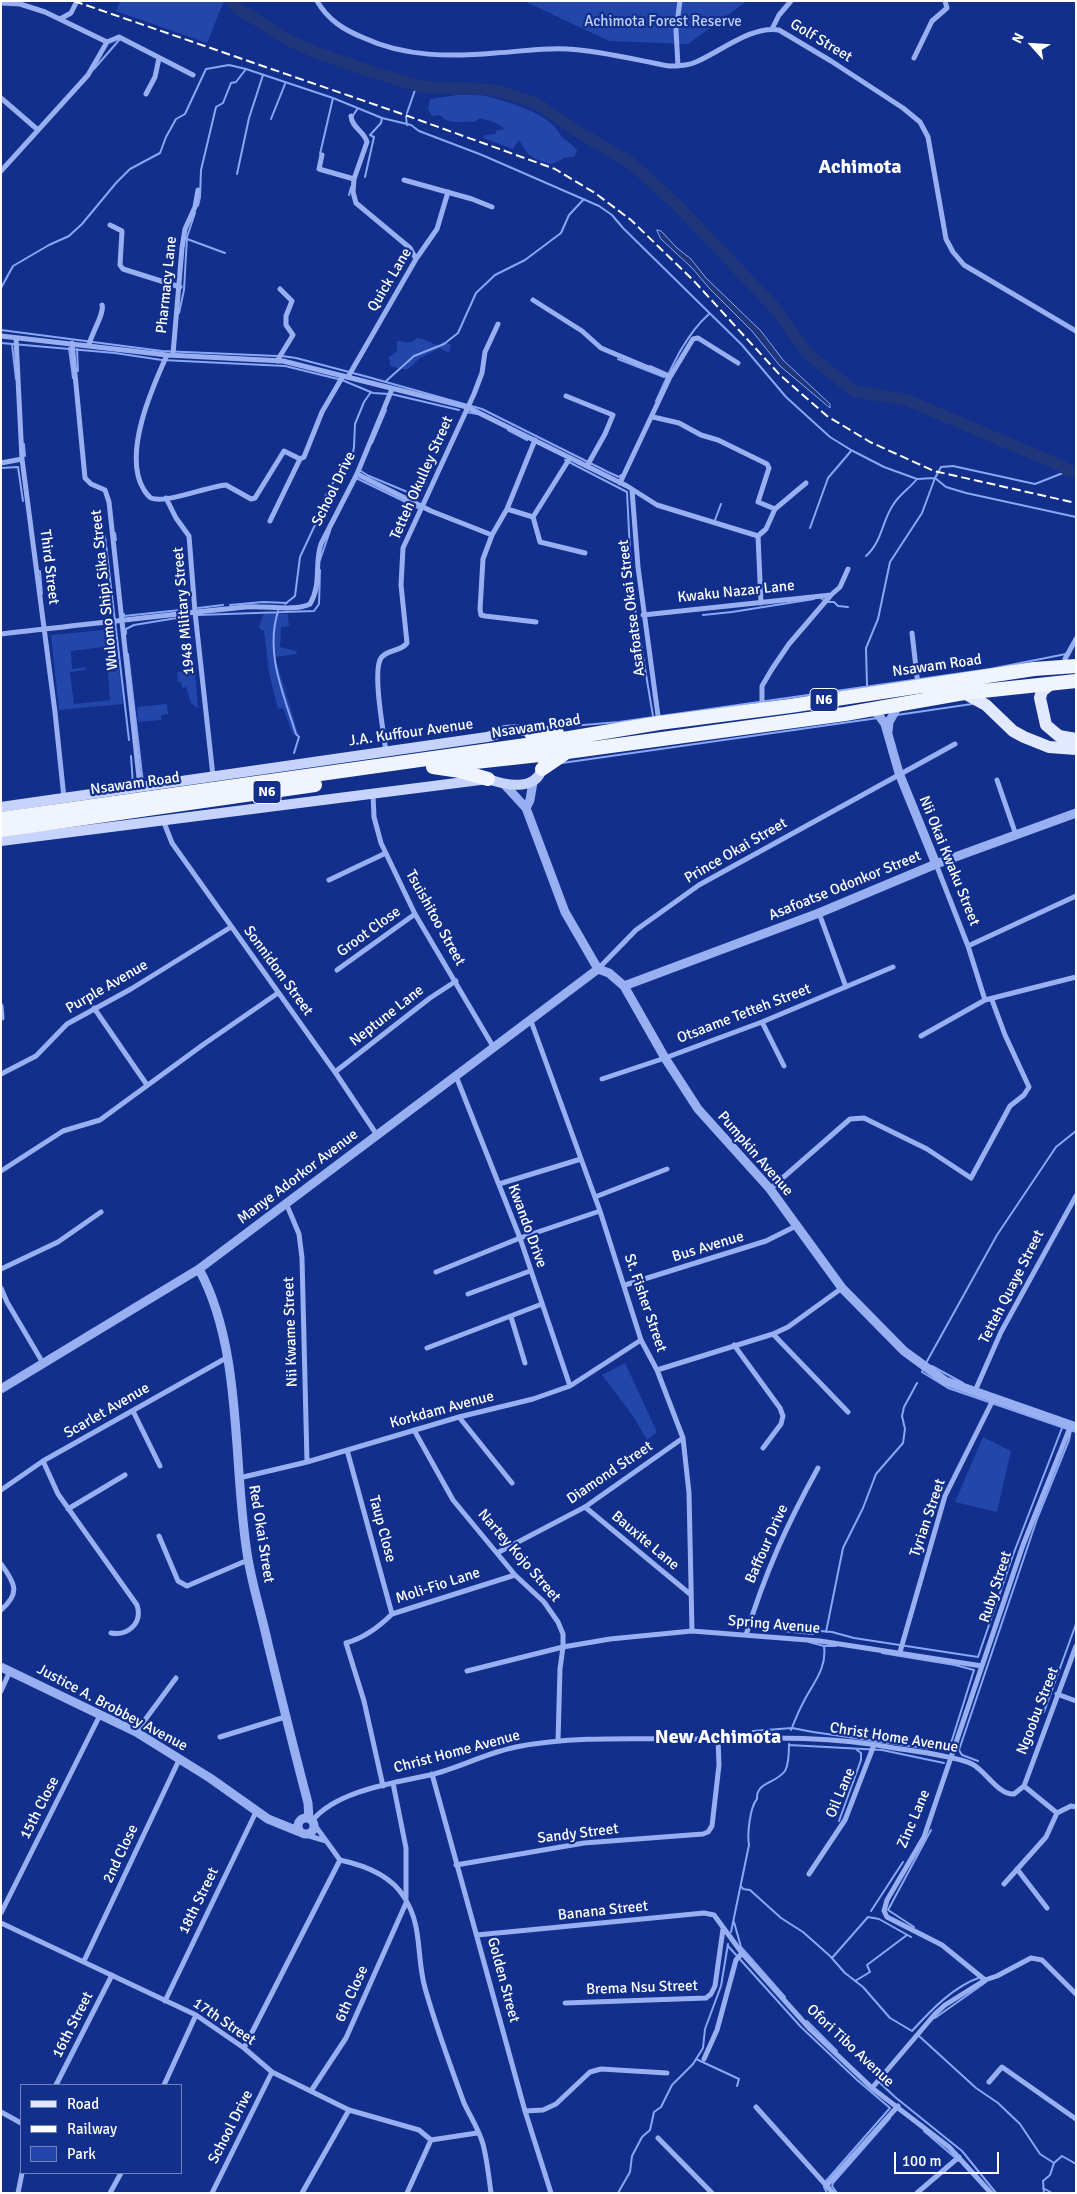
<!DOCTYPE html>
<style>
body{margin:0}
#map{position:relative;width:1077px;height:2194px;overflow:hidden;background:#112f8b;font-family:Signika,sans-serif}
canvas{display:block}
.frame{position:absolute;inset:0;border:2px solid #fff;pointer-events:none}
.legend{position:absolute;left:20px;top:2084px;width:162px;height:90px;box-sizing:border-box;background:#112f8b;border:1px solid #7082b9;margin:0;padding:6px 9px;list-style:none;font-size:15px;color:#fff}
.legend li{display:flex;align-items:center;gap:10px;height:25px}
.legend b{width:25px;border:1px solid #7082b9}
.north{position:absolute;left:1007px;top:20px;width:50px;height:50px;-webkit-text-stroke:4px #112f8b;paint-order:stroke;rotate:296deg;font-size:14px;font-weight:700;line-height:20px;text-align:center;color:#fff}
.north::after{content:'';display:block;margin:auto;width:18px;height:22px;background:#fff;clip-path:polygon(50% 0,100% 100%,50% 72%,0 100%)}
.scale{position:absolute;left:894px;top:2152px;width:105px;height:22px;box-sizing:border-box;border:2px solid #fff;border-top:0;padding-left:6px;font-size:15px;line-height:18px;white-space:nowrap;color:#fff;-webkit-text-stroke:4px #112f8b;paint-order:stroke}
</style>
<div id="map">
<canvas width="1077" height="2194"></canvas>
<div class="frame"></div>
<ul class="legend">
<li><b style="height:6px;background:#e2e8ff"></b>Road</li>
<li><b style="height:6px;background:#fff"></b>Railway</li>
<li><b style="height:14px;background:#2346aa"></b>Park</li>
</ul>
<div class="north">N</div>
<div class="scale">100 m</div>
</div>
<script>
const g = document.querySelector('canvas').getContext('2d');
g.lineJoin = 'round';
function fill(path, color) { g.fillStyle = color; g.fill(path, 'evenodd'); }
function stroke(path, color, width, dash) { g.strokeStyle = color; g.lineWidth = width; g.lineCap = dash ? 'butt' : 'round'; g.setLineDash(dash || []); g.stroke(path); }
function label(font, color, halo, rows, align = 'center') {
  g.font = font + ' Signika,sans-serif'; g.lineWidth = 4.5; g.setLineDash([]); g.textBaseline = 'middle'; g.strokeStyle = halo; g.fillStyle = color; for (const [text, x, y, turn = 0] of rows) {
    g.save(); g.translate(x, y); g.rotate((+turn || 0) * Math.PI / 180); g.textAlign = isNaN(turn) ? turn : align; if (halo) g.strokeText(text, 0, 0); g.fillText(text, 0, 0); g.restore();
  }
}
fill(new Path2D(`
 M 120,1 L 224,1 L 207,43 L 116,11 Z
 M 524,1 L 747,1 L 688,44 L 609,41 Z
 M 471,93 C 494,97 538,109 554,126 C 557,129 560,135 563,138 C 569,143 574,145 577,151 L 574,157 C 560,157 565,159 555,163 C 548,166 533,158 528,154 C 524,150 522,144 519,140 L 513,149 L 483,138 L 485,135 L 495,134 L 497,130 L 505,129 L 494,122 L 480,118 L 474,122 C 463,121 448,125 440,115 L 432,116 L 428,109 L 430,99 Z
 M 417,338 C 426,338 431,345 440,345 L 443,341 L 451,345 L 449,353 L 440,348 L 420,358 L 407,370 L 390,366 L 390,360 L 388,358 L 397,351 L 397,341 C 406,340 409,346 417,338 Z
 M 264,613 L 288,614 L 289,626 L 281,627 L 280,647 L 296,651 L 297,654 L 275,657 L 299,736 L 293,735 L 283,708 L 278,709 L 269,673 L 264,630 L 261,630 L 259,627 Z
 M 114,629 L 117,651 L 106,653 L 104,647 L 71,651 L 72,669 L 85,667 L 86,670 L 70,672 L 74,704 L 110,700 L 107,659 L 111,662 L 112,672 L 116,671 L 115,660 L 118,659 L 123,704 L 59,710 L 51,635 Z
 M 195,671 L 198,708 L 191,703 L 186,687 L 182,688 L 181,682 L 178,682 L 177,672 Z
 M 167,704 L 168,714 L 161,715 L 161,720 L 138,722 L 137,707 Z
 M 625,1363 L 657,1432 L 647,1440 L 633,1416 L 602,1375 Z
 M 983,1437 L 1011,1451 L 997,1512 L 955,1502 Z`), '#2346aa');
const water = new Path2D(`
 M 657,230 L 661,231 L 677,248 L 691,259 L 706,278 L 761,331 L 783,360 L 830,404 L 830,408 L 780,366 L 752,331 L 710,289 L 692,268 L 661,239 Z`);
fill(water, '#1f367b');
stroke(water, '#89a7f5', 1);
stroke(new Path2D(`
 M 94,69 L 120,39
 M 407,113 L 415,90 L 423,87
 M 352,117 L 358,108
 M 406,117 L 407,125
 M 271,119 L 285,84
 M 320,154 L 333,98
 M 237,174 L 249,118 L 263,75
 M 365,177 L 374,137 L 370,135 L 381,123 L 382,118
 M 349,195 L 351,187
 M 198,206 L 200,197 L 201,170 L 216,107 L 223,103 L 231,83 L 236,82 L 246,69
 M 187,239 L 225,253
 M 1,288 L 13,266 L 49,245 L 69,236 L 82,224 L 116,183 L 130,169 L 160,153 L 166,137 L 176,119 L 185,114 L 206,69 L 229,65 L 246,69 L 333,98 L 382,118 L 411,125 L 419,131 L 482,155 L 599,206 L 612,215 L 623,228 L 742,345 L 786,397 L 830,437 L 851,450 L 884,467 L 917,479 L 935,478 L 941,467 L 953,466 L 1035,484 L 1068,471
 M 179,313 L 184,290 L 187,237 L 195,213
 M 1,330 L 162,351 L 277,356
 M 1,343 L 115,353 L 162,360 L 285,366 L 342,380 L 373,393 L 389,394
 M 12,344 L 16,379
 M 69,348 L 73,378
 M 77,349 L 78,371
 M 282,356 L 296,358 L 368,377 L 482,409 L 608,472 L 619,477 L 621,475
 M 618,359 L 664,377
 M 650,366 L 668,374
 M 385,382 L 414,356 L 444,344 L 458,333 L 476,293 L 495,275 L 525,260 L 561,233 L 569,215 L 584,199
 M 391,394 L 459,410
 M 656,401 C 670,371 684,336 709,314
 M 467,412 L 477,414
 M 508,430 L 527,440
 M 372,443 L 386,410
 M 24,444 L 25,456
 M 565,460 L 627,492 L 632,591 L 653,716
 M 1,468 L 18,467 L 23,501
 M 359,470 L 369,476 L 417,496 L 426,483
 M 356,478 L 418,508
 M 715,520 L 721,504
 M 810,528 L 828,478 L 851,451
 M 115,533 L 116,540
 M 105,536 L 129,740
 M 866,556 C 882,542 882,521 893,505 C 899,495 910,488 917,479
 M 320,560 L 330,531
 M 40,571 L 42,594
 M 821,598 L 826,602 L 834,602 L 838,606 L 848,607
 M 285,604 L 295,596 L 300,557 L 314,527 L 319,520 L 325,497 L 333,483 L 351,463 L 354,447 L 355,424 L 364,402 L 371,392
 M 230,605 L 263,602 L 287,603
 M 198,608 L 223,605
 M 278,611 C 265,654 283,692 296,734 L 299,737 L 294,753
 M 124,614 L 124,616 L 189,609
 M 198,615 L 314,611 L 319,604 L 320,570
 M 703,615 L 732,612 L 814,599
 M 126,634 L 126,629 L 134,625 L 189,616
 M 128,654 L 143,783
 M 867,685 L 866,648 L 878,619 L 890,562 L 922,513 L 935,478 L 946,487 L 966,493 L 1076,517
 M 897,715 L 972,704
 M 559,727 L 619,722 L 990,669 L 1066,654
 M 498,729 L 504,726 L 520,725
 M 131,756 L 133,785
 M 562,763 L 878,718
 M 926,1363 L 997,1235 L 1056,1147 L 1076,1131
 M 932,1366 L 963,1383
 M 923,1369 L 922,1372 L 948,1388 L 1076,1432
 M 784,1631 L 812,1634 L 821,1631 L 832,1632 L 854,1638 L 978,1657 L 1013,1555 L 1062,1428
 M 826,1632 L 843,1548 L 863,1508 L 876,1474 L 903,1443 L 905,1429 L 902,1416 L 904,1407 L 917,1383
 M 809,1642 L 824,1646 L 836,1646
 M 1044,1712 L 1076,1624
 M 791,1730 C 795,1720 799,1710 804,1701 C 814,1682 827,1668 824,1646
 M 753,1731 L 792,1728 L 813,1732 L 931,1749 L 945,1749 L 952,1740 L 974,1670 L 955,1665 L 882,1653
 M 789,1745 L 882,1750 L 944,1763
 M 978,1761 L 962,1755 L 959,1750 L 1037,1519 L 1069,1440 L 1071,1430
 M 839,1821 L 861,1760 L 861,1753 L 857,1750
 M 741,1886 L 743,1889 L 750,1890 L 781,1918 L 803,1932 L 830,1956 L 845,1973 L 863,1987 L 890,2018 L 912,2031 C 932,2009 954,1986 981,1977
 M 871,1911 L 903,1862
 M 734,1922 L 741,1947 L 785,1997
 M 914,1927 L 888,1910 L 931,1830
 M 731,1932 L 749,1845 C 747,1834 750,1807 757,1799 C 756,1782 775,1784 785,1771 C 789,1764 789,1752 789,1744
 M 728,1946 L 801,2027 L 856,2079 L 890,2108 L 826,2181 L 824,2187 L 827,2193
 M 832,1958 L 868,1917 L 879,1919 L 911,1937
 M 855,1981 L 870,1972 L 867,1965 L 907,1935
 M 935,2018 L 986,1982
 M 807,2021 L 837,2051
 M 919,2036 L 976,2088 L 998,2103 L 1020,2124 L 1040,2154 L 1054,2163 L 1050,2175 L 1043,2181 L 1044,2193
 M 696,2059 L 739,2079 L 737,2086
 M 879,2082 L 895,2097 L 962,2151 L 996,2193
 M 924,2131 L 959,2161
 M 1054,2163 L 1062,2156 L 1076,2164
 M 1043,2188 L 1052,2193
 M 618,2193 L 630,2172 L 632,2156 L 642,2137 L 650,2130 L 654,2112 L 661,2107 L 672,2085 L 693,2064 L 703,2048 L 705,2029 L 721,1986 L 728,1944
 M 837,2193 L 832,2186 L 833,2183 L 890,2118`), '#89a7f5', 2);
stroke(new Path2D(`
 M 232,1 L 237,8 L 290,41 L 320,54 L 372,72 L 423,87 L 495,90 L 536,103 L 580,133 L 631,163 L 678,206 L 774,307 L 808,354 L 854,391 L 907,400 L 1062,466 L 1068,471 L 1076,472`), '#1f367b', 12);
stroke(new Path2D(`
 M 317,1 C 328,20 344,30 364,38 C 405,57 451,57 495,53 C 519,52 544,47 568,49 C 602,51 636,60 669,66 C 678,66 688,66 696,62 C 720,52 752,25 779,30 L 831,61 L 903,108 L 920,122 L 928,137 L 946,239 L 953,252 L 964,265 L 1076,331
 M 1,3 L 20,4 L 45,12 L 107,42
 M 60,19 L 71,13 L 77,1
 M 772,29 L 779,15 L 791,1
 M 914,58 L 932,21 L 947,8 L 945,1
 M 678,66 L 676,30 L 680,1
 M 146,94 L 155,77 L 159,58
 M 1,98 L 38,130
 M 351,116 C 352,128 364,131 367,142 L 354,179 L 353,192 L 356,203 L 410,248 L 416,259
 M 322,155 L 319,169 L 354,179
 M 1,171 L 88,75 L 107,42 L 119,37 L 193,75
 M 404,180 L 472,199 L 492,207
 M 110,225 L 122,231 L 120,265 L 123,269 L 180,287
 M 533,300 L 582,331 L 601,348 L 670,377
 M 1,336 L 167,355 L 283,361 L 467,407 L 627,486 L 657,505 L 758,536
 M 16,338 L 22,459 L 55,712 L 64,798
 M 72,343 L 85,478 L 91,484 L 105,490 L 109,502 L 140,787
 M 89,345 C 91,334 105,313 102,305
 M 173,354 L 182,248 L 185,229 L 195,207 L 198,190
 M 167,355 C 152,388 122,455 144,490 C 146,493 148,496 151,498 C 166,504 209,486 226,485 L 251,499 L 255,498 L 284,451 L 300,459 L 304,457 L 322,412 L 343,376
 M 277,361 L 293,335 L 286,325 L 286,316 L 292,301 L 280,289
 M 348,377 L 416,259 L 437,229 L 448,192
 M 566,396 L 613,415 L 605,434 L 587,466
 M 653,417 L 679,423 L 701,435 L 718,440 L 767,464 L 769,468 L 758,502 L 775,509
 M 535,440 L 507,509 L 492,535 L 483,559 L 480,609 L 481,615 L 485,616 L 536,622
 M 1,463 L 22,459
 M 357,474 L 431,511 L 492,535
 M 620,483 L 670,377 L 693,339 L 698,338 L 738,363
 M 632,490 L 638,567 L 659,723
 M 166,498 L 176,518 L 189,536 L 195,612 L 213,776
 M 507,509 L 533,517 L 570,458
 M 533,517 L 540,542 L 585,553
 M 270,521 L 300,459
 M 761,603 L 758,536 L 766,529 L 775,509 L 806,483
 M 643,615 L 831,595
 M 912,633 L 918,685
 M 1,634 C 83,625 164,615 245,607 C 265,605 294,612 310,604 C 322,584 314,564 321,544 L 357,474 L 392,389
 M 1065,659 L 1076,639
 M 762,708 L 762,686 L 772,669 L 789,644 L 831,595 L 840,587 L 848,569
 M 386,752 C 384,734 372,671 381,658 C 387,649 401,652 407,643 L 401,585 L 403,548 L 474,394 L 482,373 L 485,352 L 498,324
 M 997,780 L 1016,835
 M 373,795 L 374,817 L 381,843 L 415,914 L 494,1048
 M 163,820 L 172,843 L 335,1072 L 377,1135
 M 936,864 L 968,946 L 985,1000
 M 329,880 L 386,853
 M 819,913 L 846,987
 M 968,946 L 1076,896
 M 598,969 L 636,930 L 699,885 L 955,744
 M 337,970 L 415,914
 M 1,1006 L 2,1018
 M 94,1008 L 147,1085
 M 531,1021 L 600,1211 L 641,1340 L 657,1370 L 683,1438 L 689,1493 L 692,1631
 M 762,1022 L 784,1066
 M 921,1036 L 985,1000 L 1076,977
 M 335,1072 L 430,998 L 456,981
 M 1,1074 L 36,1056 L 67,1024 L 131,989 L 231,927
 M 456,1076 L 520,1238 L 570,1386
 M 602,1079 L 665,1058 L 762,1022 L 893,967
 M 1,1171 L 63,1131 L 100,1120 L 204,1044 L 278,993
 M 499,1184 L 581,1159
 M 770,1189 L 850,1119 L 864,1118 L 927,1149 L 971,1178 L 1010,1106 L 1024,1095 L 1029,1087 L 1005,1035 L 992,1000
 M 595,1197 L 667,1169
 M 286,1203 L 299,1234 L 302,1258 L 307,1462
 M 1,1269 L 58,1242 L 101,1212
 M 436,1272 L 520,1238 L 600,1211
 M 625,1285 L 766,1241 L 796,1226
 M 1,1288 L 7,1302 L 43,1363
 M 468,1294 L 530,1271
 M 511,1317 L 525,1363
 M 773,1334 L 848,1412
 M 734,1345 L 780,1408 L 783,1416 L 781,1424 L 763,1448
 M 427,1348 L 542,1304
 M 657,1370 L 773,1334 L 788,1327 L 842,1288
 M 975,1391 L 1001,1332 L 1076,1196
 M 133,1411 L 160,1466
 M 459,1417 L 512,1483
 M 414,1430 L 453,1500 L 515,1575 L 544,1602 L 558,1622 L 563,1634 L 563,1647 L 560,1669 L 558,1741
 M 347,1450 L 392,1614
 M 43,1461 L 58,1494 L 137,1605 C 143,1624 127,1636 111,1633
 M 239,1478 L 307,1462 L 459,1417 L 533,1399 L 570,1386 L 641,1340
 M 1,1490 L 43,1461 L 228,1357
 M 585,1507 L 690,1594
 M 68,1509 L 125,1475
 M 159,1536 L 178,1581 L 187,1586 L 248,1560
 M 497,1553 L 585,1507 L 683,1438
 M 1,1564 C 15,1583 21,1593 1,1610
 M 746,1635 C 765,1573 787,1524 818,1468
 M 900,1652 L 945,1496 L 994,1398
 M 467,1671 L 563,1647 L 610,1639 L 692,1631 L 820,1641 L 982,1666
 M 1,1691 L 10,1671
 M 1057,1694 L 1076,1701
 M 136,1732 L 176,1678
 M 220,1737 L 285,1717
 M 432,1774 L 525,2111 L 551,2193
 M 393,1783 L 406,1848 L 406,1898
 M 383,1786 L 364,1701 L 346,1643 C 364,1638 379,1627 392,1614 L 515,1575
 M 1024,1786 L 1057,1813
 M 1057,1813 L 1071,1806 L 1076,1807
 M 312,1821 C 336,1791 393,1783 430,1775 C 459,1768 486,1753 516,1747 C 573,1736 633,1739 690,1739 C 758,1738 827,1735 894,1748 C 914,1751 955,1756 972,1764 C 986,1771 998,1795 1014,1794 L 1024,1786 L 1076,1646
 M 314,1824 L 340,1860
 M 306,1835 L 326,1841
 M 340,1860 C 363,1865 391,1875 404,1897 C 423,1926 416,1956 425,1988 C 436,2027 450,2065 464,2103 C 470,2116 479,2130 483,2144 C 487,2160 489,2177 491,2193
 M 456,1865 L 584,1843 L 703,1834 L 708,1832 L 712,1826 L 719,1765 L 718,1739
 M 1017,1869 L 1047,1908
 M 809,1874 L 845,1820 L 874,1745
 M 1004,1884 L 1046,1837 L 1057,1813
 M 1,1913 L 100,1715
 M 1,1923 L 196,2015 L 244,2048 L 272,2072 L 349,2110 L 419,2130 L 431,2140
 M 477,1935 L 704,1913 L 714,1915 L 742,1953 L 810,2029 L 872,2088 L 949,2147 L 991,2193
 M 84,1961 L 180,1758
 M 985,1980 L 942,1945 L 887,1917 L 884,1911 L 887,1900 L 924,1837 L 1023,1545 L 1071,1425
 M 165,2001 L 256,1812
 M 565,2003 L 706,1998 L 711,1994 L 715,1986 L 723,1929
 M 244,2048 L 340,1860
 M 704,2059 L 717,2030 L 736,1960 L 742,1953
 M 989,2082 L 1002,2067 L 1076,2119
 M 56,2085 L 112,1975
 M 164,2085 L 196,2015
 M 872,2088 L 935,2014 L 945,2005 L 985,1980 L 997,1976 L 1031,1958 L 1042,1960 L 1076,1994
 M 311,2091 L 346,2038 L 406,1903
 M 756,2107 L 833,2193
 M 525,2111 L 543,2110 L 556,2104 L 590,2072 L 601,2069 L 667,2073
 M 1,2112 L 21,2123
 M 658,2138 L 712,2193
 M 431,2140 L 477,2133
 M 826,2186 L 898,2106
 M 18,2193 L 22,2173
 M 110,2193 L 121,2173
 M 212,2193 L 272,2072
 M 302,2193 L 349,2110
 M 407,2193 L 431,2140
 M 917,2193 L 959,2157`), '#98aff1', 5);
stroke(new Path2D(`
 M 871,710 L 878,714 L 885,724 L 899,773 L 936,864
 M 888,732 L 889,722 L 898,706
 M 504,784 L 526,808 L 565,912 L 598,969
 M 526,808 L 530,800 L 533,782
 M 598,969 L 609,973 L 624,986 L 665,1058 L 698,1109 L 770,1189 L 842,1288 L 904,1351 L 945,1381 L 1076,1427
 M 624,986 L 819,913 L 936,864 L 1076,813
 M 199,1269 C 244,1352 232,1467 248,1559 C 253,1588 262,1616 268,1644 C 281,1697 294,1750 308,1803 L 309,1819
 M 1,1389 L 199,1269 L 598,969
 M 1,1667 L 136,1732 L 210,1778 L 268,1819 L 300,1832
 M298 1826a8 8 0 1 1 16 0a8 8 0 1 1-16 0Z`), '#98aff1', 9);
stroke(new Path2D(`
 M 1,807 L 487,737 C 505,733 518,724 536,736
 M 1,841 L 488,779 C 508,786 540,792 543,763`), '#c6d3fc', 10);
stroke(new Path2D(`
 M 1052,683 L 1042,691 L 1040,698 L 1046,725 L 1059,736 L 1076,739
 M 964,693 L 986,705 L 1013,731 L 1024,737 L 1049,747 L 1076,749`), '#e2e8ff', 12);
stroke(new Path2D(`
 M 531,733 L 557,733
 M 457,764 L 567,752 L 845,714 L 964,693 L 1076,681
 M 433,767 L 460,771 L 488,779
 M 542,769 L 564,754
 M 1,819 L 533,744 L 659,723 L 790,706 L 1034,669 L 1076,666
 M 1,830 L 315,785`), '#f0f4ff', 14);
stroke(new Path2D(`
 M 74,1 L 405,115 L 555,169 L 595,193 L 631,220 L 694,281 L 780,375 L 827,416 L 870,442 L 934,471 L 1076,503`), '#fff', 2, [9, 4]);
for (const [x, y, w] of [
 [824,700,28],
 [267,792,28]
]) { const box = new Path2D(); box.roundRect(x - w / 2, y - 11.5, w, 23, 4); g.fillStyle = '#112f8b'; g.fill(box); stroke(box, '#fff', 1); }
label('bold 14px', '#fff', null, [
 ["N6",824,700],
 ["N6",267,792]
]);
label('15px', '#becffd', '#112f8b', [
 ["Achimota Forest Reserve",663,22]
]);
label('15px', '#fff', '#112f8b', [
 ["Golf Street",821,41,31],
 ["Quick Lane",390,280,-59],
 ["Pharmacy Lane",167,285,-84],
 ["Tetteh Okulley Street",422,478,-66],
 ["School Drive",334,489,-64],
 ["Third Street",49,567,83],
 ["Wulomo Shipi Sika Street",105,590,-96],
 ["Kwaku Nazar Lane",736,592,-6],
 ["Asafoatse Okai Street",632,608,-97],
 ["1948 Military Street",184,611,-95],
 ["Nsawam Road",937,666,-8],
 ["Nsawam Road",536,727,-9],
 ["J.A. Kuffour Avenue",411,733,-8],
 ["Nsawam Road",135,784,-8],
 ["Prince Okai Street",736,851,-30],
 ["Nii Okai Kwaku Street",949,861,68],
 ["Asafoatse Odonkor Street",845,886,-22],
 ["Tsuishitoo Street",435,918,61],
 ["Groot Close",369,932,-36],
 ["Sonnidom Street",278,971,54],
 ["Purple Avenue",107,987,-30],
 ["Otsaame Tetteh Street",744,1014,-21],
 ["Neptune Lane",387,1016,-38],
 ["Pumpkin Avenue",755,1154,49],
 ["Manye Adorkor Avenue",298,1177,-37],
 ["Kwando Drive",527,1226,70],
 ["Bus Avenue",708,1247,-17],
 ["Tetteh Quaye Street",1012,1287,-63],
 ["St. Fisher Street",645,1303,71],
 ["Nii Kwame Street",291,1332,-92],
 ["Korkdam Avenue",442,1410,-15],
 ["Scarlet Avenue",107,1411,-30],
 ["Diamond Street",610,1473,-34],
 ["Tyrian Street",928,1518,-71],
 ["Taup Close",382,1529,75],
 ["Red Okai Street",261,1534,81],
 ["Bauxite Lane",645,1541,40],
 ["Baffour Drive",767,1544,-66],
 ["Nartey Kojo Street",519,1556,49],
 ["Moli-Fio Lane",438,1586,-18],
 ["Ruby Street",996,1587,-72],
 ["Spring Avenue",774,1625,5],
 ["Justice A. Brobbey Avenue",112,1708,28],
 ["Ngoobu Street",1038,1711,-69],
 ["Christ Home Avenue",894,1738,9],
 ["Christ Home Avenue",457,1752,-15],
 ["Oil Lane",841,1793,-67],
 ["15th Close",40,1808,-63],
 ["Zinc Lane",914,1819,-67],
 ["Sandy Street",578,1834,-7],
 ["2nd Close",121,1854,-65],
 ["18th Street",199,1901,-64],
 ["Banana Street",603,1911,-6],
 ["Golden Street",503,1980,75],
 ["Brema Nsu Street",642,1988,-2],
 ["6th Close",352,1994,-66],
 ["17th Street",224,2022,34],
 ["16th Street",73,2025,-63],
 ["Ofori Tibo Avenue",850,2046,43],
 ["School Drive",231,2127,-63]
]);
label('bold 20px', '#fff', '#112f8b', [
 ["Achimota",860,168],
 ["New Achimota",718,1738]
]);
</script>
